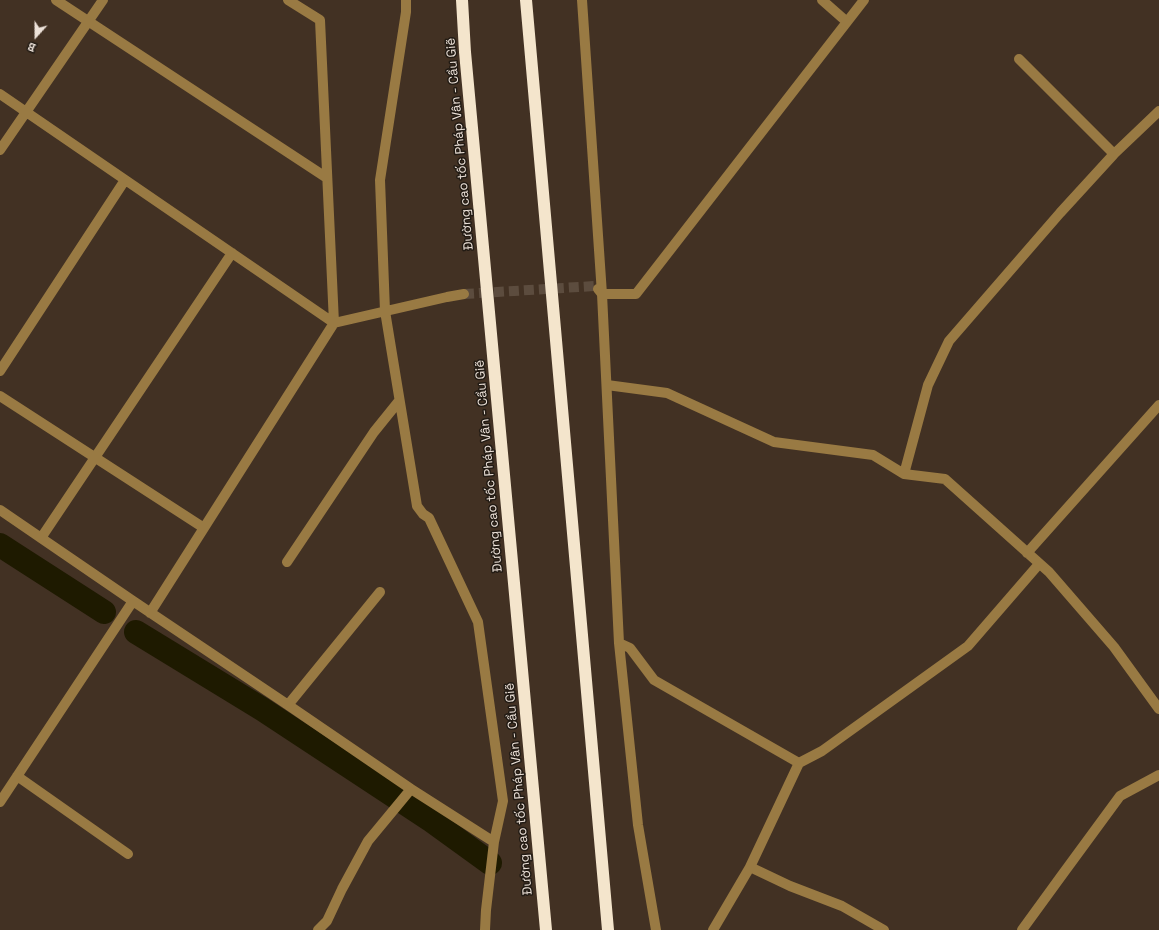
<!DOCTYPE html>
<meta charset="utf-8">
<style>
body{margin:0}
#map{position:relative;width:1159px;height:930px;overflow:hidden;background:#423123;font-family:"Space Grotesk",sans-serif}
canvas{display:block}
.north{position:absolute;left:16px;top:16px;width:40px;height:40px;-webkit-text-stroke:3px #221b14;paint-order:stroke;rotate:201deg;font-size:11px;font-weight:700;line-height:16px;text-align:center;color:#ede2d9}
.north::after{content:'';display:block;margin:auto;width:14px;height:18px;background:#ede2d9;clip-path:polygon(50% 0,100% 100%,50% 72%,0 100%)}
</style>
<div id="map">
<canvas width="1159" height="930"></canvas>
<div class="north">B</div>
</div>
<script>
const g = document.querySelector('canvas').getContext('2d');
g.lineJoin = 'round';
function stroke(path, color, width, dash) { g.strokeStyle = color; g.lineWidth = width; g.lineCap = dash ? 'butt' : 'round'; g.setLineDash(dash || []); g.stroke(path); }
function label(font, color, halo, rows, align = 'center') {
  g.font = font + ' "Space Grotesk",sans-serif'; g.lineWidth = 3; g.setLineDash([]); g.textBaseline = 'middle'; g.strokeStyle = halo; g.fillStyle = color; for (const [text, x, y, turn = 0] of rows) {
    g.save(); g.translate(x, y); g.rotate((+turn || 0) * Math.PI / 180); g.textAlign = isNaN(turn) ? turn : align; if (halo) g.strokeText(text, 0, 0); g.fillText(text, 0, 0); g.restore();
  }
}
stroke(new Path2D(`
 M 0,545 L 104,612
 M 136,632 L 262,709 L 432,821 L 490,863`), '#1e1a00', 24);
stroke(new Path2D(`
 M 464,294 L 595,286`), '#5c4c3e', 10, [10, 5]);
stroke(new Path2D(`
 M 56,0 L 327,178
 M 406,0 L 406,12 L 380,180 L 385,311 L 417,506 L 423,514 L 429,518 L 478,622 L 503,801 L 494,842 L 486,910 L 485,930
 M 582,0 L 602,294 L 619,643 L 638,825 L 656,930
 M 822,0 L 847,22
 M 1019,59 L 1114,154
 M 0,94 L 334,323 L 320,20 L 288,0
 M 0,150 L 103,0
 M 598,289 L 602,294 L 636,294 L 864,0
 M 0,371 L 125,180
 M 607,385 L 667,393 L 774,442 L 873,455 L 904,474 L 945,479 L 1049,572 L 1114,647 L 1159,709
 M 0,396 L 204,528
 M 904,474 L 928,385 L 949,341 L 1060,213 L 1114,154 L 1159,111
 M 0,510 L 133,601 L 288,705 L 411,789 L 494,842
 M 41,538 L 232,253
 M 1027,553 L 1159,405
 M 287,562 L 374,432 L 399,401
 M 150,613 L 334,323 L 447,297 L 464,294
 M 619,643 L 630,648 L 654,680 L 799,763 L 822,751 L 968,646 L 1039,564
 M 288,705 L 380,592
 M 17,776 L 128,854
 M 0,802 L 133,601
 M 750,867 L 799,763
 M 318,930 L 327,921 L 342,889 L 368,841 L 411,789
 M 713,930 L 750,867 L 790,886 L 842,906 L 884,930
 M 1022,930 L 1062,875 L 1120,796 L 1159,775`), '#997a43', 10);
stroke(new Path2D(`
 M 462,0 L 465,52 L 546,930
 M 526,0 L 608,930`), '#f4e5cc', 12);
label('13px', '#ede2d9', '#221b14', [
 ["Đường cao tốc Pháp Vân - Cầu Giẽ",460,144,-95],
 ["Đường cao tốc Pháp Vân - Cầu Giẽ",489,466,-95],
 ["Đường cao tốc Pháp Vân - Cầu Giẽ",519,789,-95]
]);
</script>
